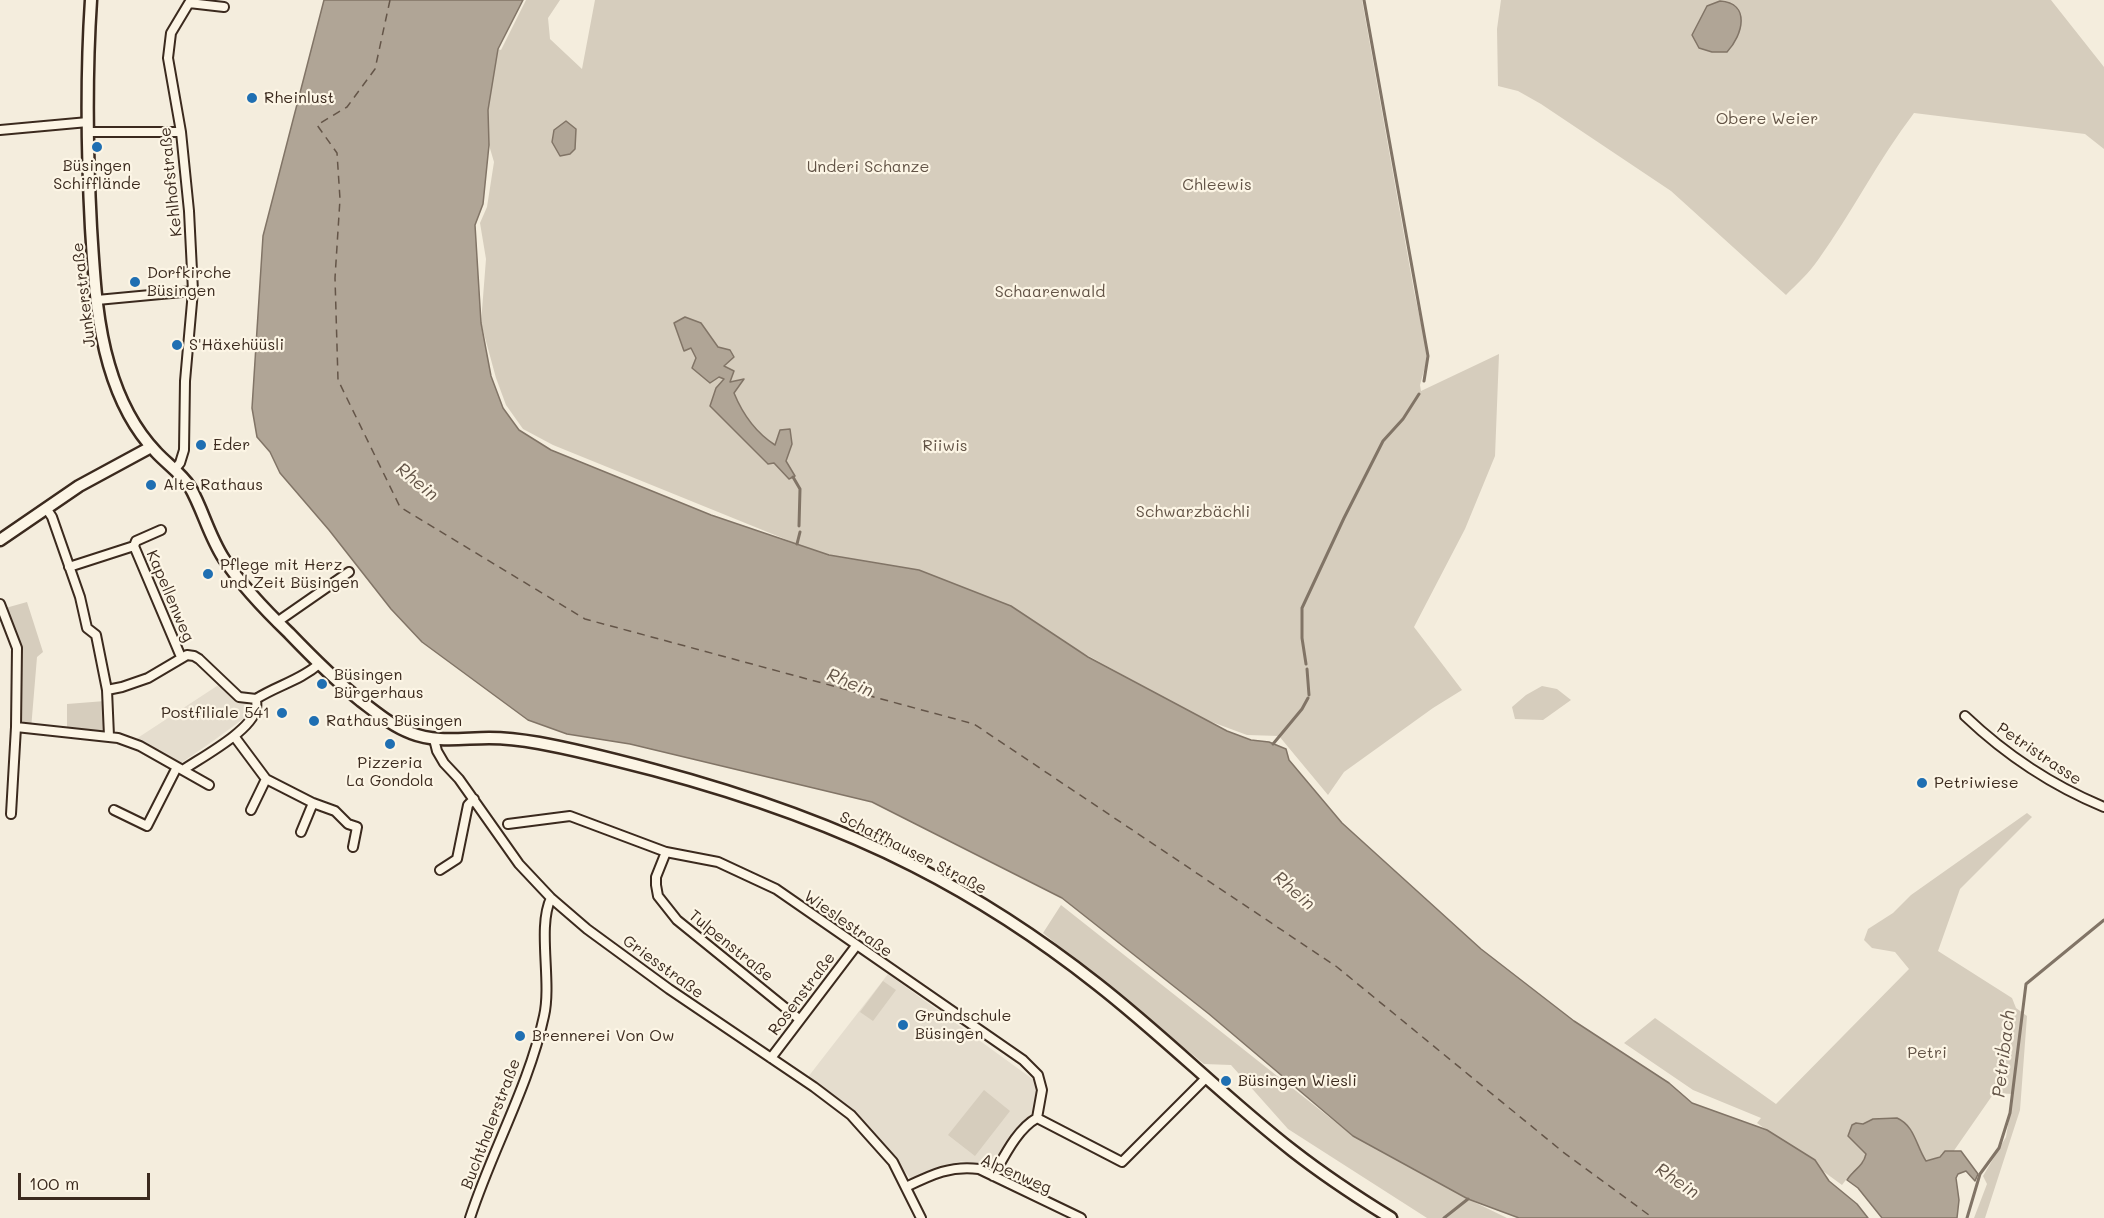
<!DOCTYPE html>
<meta charset="utf-8">
<style>
body{margin:0}
#map{position:relative;width:2104px;height:1218px;overflow:hidden;background:#f4eddd;font-family:Mali,sans-serif}
canvas{display:block}
.scale{position:absolute;left:18px;top:1173px;width:132px;height:27px;box-sizing:border-box;border:3px solid #3b2a1e;border-top:0;padding-left:8px;font-size:18px;line-height:21px;white-space:nowrap;color:#3b2a1e;-webkit-text-stroke:4px #fcf5e5;paint-order:stroke}
</style>
<div id="map">
<canvas width="2104" height="1218"></canvas>
<div class="scale">100 m</div>
</div>
<script>
const g = document.querySelector('canvas').getContext('2d');
g.lineJoin = 'round';
function fill(path, color) { g.fillStyle = color; g.fill(path, 'evenodd'); }
function stroke(path, color, width, dash) { g.strokeStyle = color; g.lineWidth = width; g.lineCap = dash ? 'butt' : 'round'; g.setLineDash(dash || []); g.stroke(path); }
function label(font, color, halo, rows, align = 'center') {
  g.font = font + ' Mali,sans-serif'; g.lineWidth = 4.5; g.setLineDash([]); g.textBaseline = 'middle'; g.strokeStyle = halo; g.fillStyle = color; for (const [text, x, y, turn = 0] of rows) {
    g.save(); g.translate(x, y); g.rotate((+turn || 0) * Math.PI / 180); g.textAlign = isNaN(turn) ? turn : align; if (halo) g.strokeText(text, 0, 0); g.fillText(text, 0, 0); g.restore();
  }
}
fill(new Path2D(`
 M 220,684 L 237,700 L 251,705 L 247,716 L 213,741 L 181,763 L 136,739 Z
 M 888,974 L 1038,1083 L 1035,1109 L 988,1167 L 961,1161 L 911,1179 L 855,1114 L 808,1077 Z`), '#e5ddce');
fill(new Path2D(`
 M 526,0 L 560,0 L 548,18 L 550,39 L 582,69 L 595,0 L 1362,0 L 1414,291 L 1428,356 L 1420,385 L 1421,391 L 1499,354 L 1495,456 L 1465,529 L 1414,627 L 1462,690 L 1433,708 L 1344,772 L 1328,795 L 1279,736 L 1247,735 L 1201,718 L 1076,649 L 1017,610 L 919,570 L 829,555 L 797,544 L 553,445 L 523,429 L 506,405 L 496,378 L 481,323 L 486,259 L 480,223 L 487,207 L 494,162 L 489,145 L 488,110 L 498,49 L 501,50 ZM 685,317 L 701,323 L 718,347 L 729,383 L 743,379 L 734,393 C 743,416 755,431 775,446 L 792,444 L 786,461 L 794,475 L 789,479 L 774,463 L 767,464 L 711,406 L 724,378 L 692,368 L 696,358 L 691,348 L 684,350 L 674,323 Z
 M 1501,0 L 2051,0 L 2104,67 L 2104,149 L 2085,134 L 1914,113 C 1878,160 1852,213 1818,260 C 1809,273 1797,284 1786,295 L 1671,191 L 1541,104 L 1518,91 L 1498,86 L 1497,29 Z
 M 27,602 L 43,652 L 37,657 L 31,729 L 16,727 L 17,648 L 2,609 Z
 M 1542,686 L 1557,689 L 1571,700 L 1543,720 L 1515,719 L 1512,707 L 1526,695 Z
 M 105,701 C 106,741 104,735 67,730 L 67,704 Z
 M 2027,813 L 2032,817 L 1960,889 L 1938,951 L 2012,998 L 2016,1008 L 2027,1016 L 2020,1110 L 1985,1218 L 1974,1218 L 1987,1184 L 1983,1176 L 2006,1137 L 2013,1094 L 1994,1093 L 1953,1152 L 1942,1153 L 1940,1156 L 1928,1161 L 1924,1158 L 1911,1130 L 1897,1118 L 1869,1120 L 1848,1136 L 1866,1154 L 1859,1169 L 1852,1172 L 1842,1185 L 1757,1123 L 1761,1118 L 1693,1090 L 1624,1043 L 1655,1018 L 1776,1104 L 1909,969 L 1895,952 L 1872,948 L 1864,940 L 1868,929 L 1893,913 L 1911,895 Z
 M 1061,905 L 1353,1136 L 1468,1199 L 1507,1218 L 1427,1218 L 1288,1129 L 1231,1065 L 1204,1064 L 1043,933 Z
 M 883,981 L 896,990 L 873,1021 L 860,1012 Z
 M 984,1090 L 1010,1111 L 975,1156 L 948,1135 Z`), '#d6cdbd');
const water = new Path2D(`
 M 324,0 L 523,0 L 498,49 L 488,110 L 489,145 L 483,204 L 475,225 L 481,323 L 491,376 L 503,408 L 519,430 L 551,450 L 711,515 L 829,555 L 919,570 L 1011,606 L 1088,657 L 1227,731 L 1251,740 L 1269,742 L 1286,749 L 1289,760 L 1342,823 L 1481,949 L 1574,1021 L 1669,1083 L 1692,1103 L 1767,1130 L 1815,1160 L 1829,1181 L 1857,1204 L 1868,1218 L 1519,1218 L 1468,1199 L 1353,1136 L 1209,1014 L 1062,898 L 872,802 L 630,744 L 567,734 L 528,720 L 422,642 L 391,609 L 329,530 L 280,473 L 270,452 L 257,437 L 252,408 L 263,236 Z
 M 1720,1 C 1751,3 1743,35 1727,52 L 1712,52 L 1699,48 L 1692,35 L 1707,6 Z
 M 566,121 L 576,129 L 575,149 L 570,154 L 560,156 L 552,142 L 554,130 Z
 M 685,317 L 701,323 L 718,347 L 730,350 L 734,357 L 724,366 L 734,371 L 730,382 L 744,379 L 734,393 C 743,415 755,432 775,445 L 780,430 L 790,429 L 792,444 L 786,461 L 795,476 L 789,479 L 774,463 L 768,464 L 710,406 L 716,388 L 724,379 L 719,377 L 710,383 L 692,368 L 696,358 L 691,348 L 684,351 L 674,323 Z
 M 1897,1118 C 1915,1126 1916,1146 1926,1161 L 1940,1157 L 1945,1151 L 1961,1151 L 1978,1174 L 1975,1181 L 1966,1171 L 1958,1174 L 1956,1178 L 1959,1200 L 1957,1218 L 1882,1218 L 1858,1188 L 1847,1180 C 1853,1170 1863,1167 1866,1154 L 1848,1136 L 1852,1125 L 1856,1123 L 1863,1124 L 1873,1119 Z`);
fill(water, '#b0a596');
stroke(water, '#817466', 1.5);
stroke(new Path2D(`
 M 1364,0 L 1428,356 L 1424,381
 M 793,477 L 800,489 L 799,526
 M 797,544 L 800,532
 M 1306,664 L 1302,638 L 1302,608 L 1344,518 L 1383,441 L 1403,419 L 1419,394
 M 1307,669 L 1309,695
 M 1273,744 L 1302,709 L 1308,698
 M 1444,1218 L 1468,1199
 M 1967,1218 L 1980,1174 L 1999,1148 L 2010,1113 L 2026,984 L 2104,920`), '#817466', 3);
stroke(new Path2D(`
 M 390,0 L 375,69 L 347,107 L 317,125 L 337,153 L 340,199 L 335,278 L 338,380 L 400,507 L 585,619 L 974,724 L 1337,967 L 1563,1152 L 1653,1218`), '#645548', 1.5, [8, 6]);
const minor = new Path2D(`
 M 0,130 L 88,122
 M 88,132 L 181,132
 M 97,300 L 193,291
 M 175,469 L 180,463 L 184,450 L 185,381 L 193,291 L 189,211 L 181,132 L 168,58 L 171,33 L 189,3 L 224,7
 M 46,508 L 52,517 L 80,597 L 87,628 L 96,635 L 107,690 L 109,736
 M 134,546 L 136,541 L 161,530
 M 69,567 L 134,546 L 181,657
 M 0,604 L 17,648 L 16,727 L 11,814
 M 277,622 L 349,572
 M 107,690 L 122,687 L 148,678 L 187,655 L 194,656 L 199,659 L 239,697 L 256,699
 M 1965,716 C 2005,754 2053,786 2104,807
 M 16,727 L 118,738 L 140,746 L 209,785
 M 234,736 L 266,779 L 313,803 L 335,811 L 348,824 L 357,827 L 353,847
 M 434,739 L 437,751 L 444,763 L 459,779 L 519,864 L 551,898 L 587,929 L 669,989 L 814,1087 L 851,1115 L 893,1162 L 921,1218
 M 183,770 C 202,757 251,731 256,709 C 257,707 256,700 256,699 C 276,686 301,680 319,664
 M 114,810 L 147,826 L 177,767
 M 251,810 L 266,779
 M 508,824 L 570,816 L 666,852 L 718,862 L 776,889 L 1023,1060 L 1038,1075 L 1042,1090 L 1037,1118 C 1017,1129 1004,1157 993,1176
 M 301,832 L 313,803
 M 666,852 L 656,877 L 656,885 L 658,896 L 677,920 L 799,1019
 M 440,870 L 457,859 L 468,805 L 474,799
 M 771,1058 L 856,946
 M 1037,1118 L 1122,1162 L 1206,1078
 M 906,1187 C 931,1175 951,1165 979,1169 L 1081,1218
 M 470,1218 C 492,1150 529,1086 544,1016 C 552,981 537,927 551,898`);
const tertiary = new Path2D(`
 M 0,540 L 79,486 L 151,447`);
const secondary = new Path2D(`
 M 91,0 C 86,76 87,152 91,228 C 94,274 96,321 109,365 C 118,396 133,428 156,452 C 167,464 181,473 190,487 C 203,510 209,536 224,559 C 242,586 265,610 289,633 C 312,657 335,680 361,701 C 377,713 392,726 411,733 C 436,743 463,738 489,738 C 506,738 522,740 539,743 C 578,750 616,760 654,770 C 744,794 831,824 914,866 C 979,899 1040,939 1097,984 C 1165,1037 1225,1098 1293,1151 C 1325,1176 1357,1197 1391,1218`);
stroke(minor, '#3b2a1e', 12);
stroke(tertiary, '#3b2a1e', 15);
stroke(secondary, '#3b2a1e', 15);
stroke(minor, '#fcf5e5', 8);
stroke(tertiary, '#fcf5e5', 10);
stroke(secondary, '#fcf5e5', 10);
for (const [x, y, r, color] of [
 [252,98,6,"#1f6fb2"],
 [97,147,6,"#1f6fb2"],
 [135,282,6,"#1f6fb2"],
 [177,345,6,"#1f6fb2"],
 [201,445,6,"#1f6fb2"],
 [151,485,6,"#1f6fb2"],
 [208,574,6,"#1f6fb2"],
 [322,684,6,"#1f6fb2"],
 [282,713,6,"#1f6fb2"],
 [314,721,6,"#1f6fb2"],
 [390,744,6,"#1f6fb2"],
 [1922,783,6,"#1f6fb2"],
 [903,1025,6,"#1f6fb2"],
 [520,1036,6,"#1f6fb2"],
 [1226,1081,6,"#1f6fb2"]
]) { const dot = new Path2D(); dot.arc(x, y, r, 0, 2 * Math.PI); g.fillStyle = color; g.fill(dot); stroke(dot, '#fcf5e5', 2); }
label('16px', '#3b2a1e', '#fcf5e5', [
 ["Rheinlust",264,98],
 ["Büsingen",97,166,"center"],
 ["Schifflände",97,184,"center"],
 ["Dorfkirche",147,273],
 ["Büsingen",147,291],
 ["S'Häxehüüsli",189,345],
 ["Eder",213,445],
 ["Alte Rathaus",163,485],
 ["Pflege mit Herz",220,565],
 ["und Zeit Büsingen",220,583],
 ["Büsingen",334,675],
 ["Bürgerhaus",334,693],
 ["Postfiliale 541",270,713,"right"],
 ["Rathaus Büsingen",326,721],
 ["Pizzeria",390,763,"center"],
 ["La Gondola",390,781,"center"],
 ["Petriwiese",1934,783],
 ["Grundschule",915,1016],
 ["Büsingen",915,1034],
 ["Brennerei Von Ow",532,1036],
 ["Büsingen Wiesli",1238,1081]
], 'left');
label('16px', '#625346', '#fcf5e5', [
 ["Obere Weier",1767,119],
 ["Underi Schanze",868,167],
 ["Chleewis",1217,185],
 ["Schaarenwald",1050,292],
 ["Riiwis",945,446],
 ["Schwarzbächli",1193,512],
 ["Petri",1927,1053]
]);
label('16px', '#3b2a1e', '#fcf5e5', [
 ["Kehlhofstraße",171,182,-96],
 ["Junkerstraße",84,295,-97],
 ["Kapellenweg",170,596,67],
 ["Petristrasse",2039,754,34],
 ["Schaffhauser Straße",913,853,27],
 ["Wieslestraße",848,924,35],
 ["Tulpenstraße",731,946,39],
 ["Griesstraße",663,967,36],
 ["Rosenstraße",802,994,-53],
 ["Buchthalerstraße",491,1124,-69],
 ["Alpenweg",1016,1174,24]
]);
label('italic 18px', '#645548', '#fcf5e5', [
 ["Rhein",417,482,39],
 ["Rhein",850,683,22],
 ["Rhein",1294,891,41],
 ["Petribach",2004,1054,-83],
 ["Rhein",1677,1181,34]
]);
</script>
